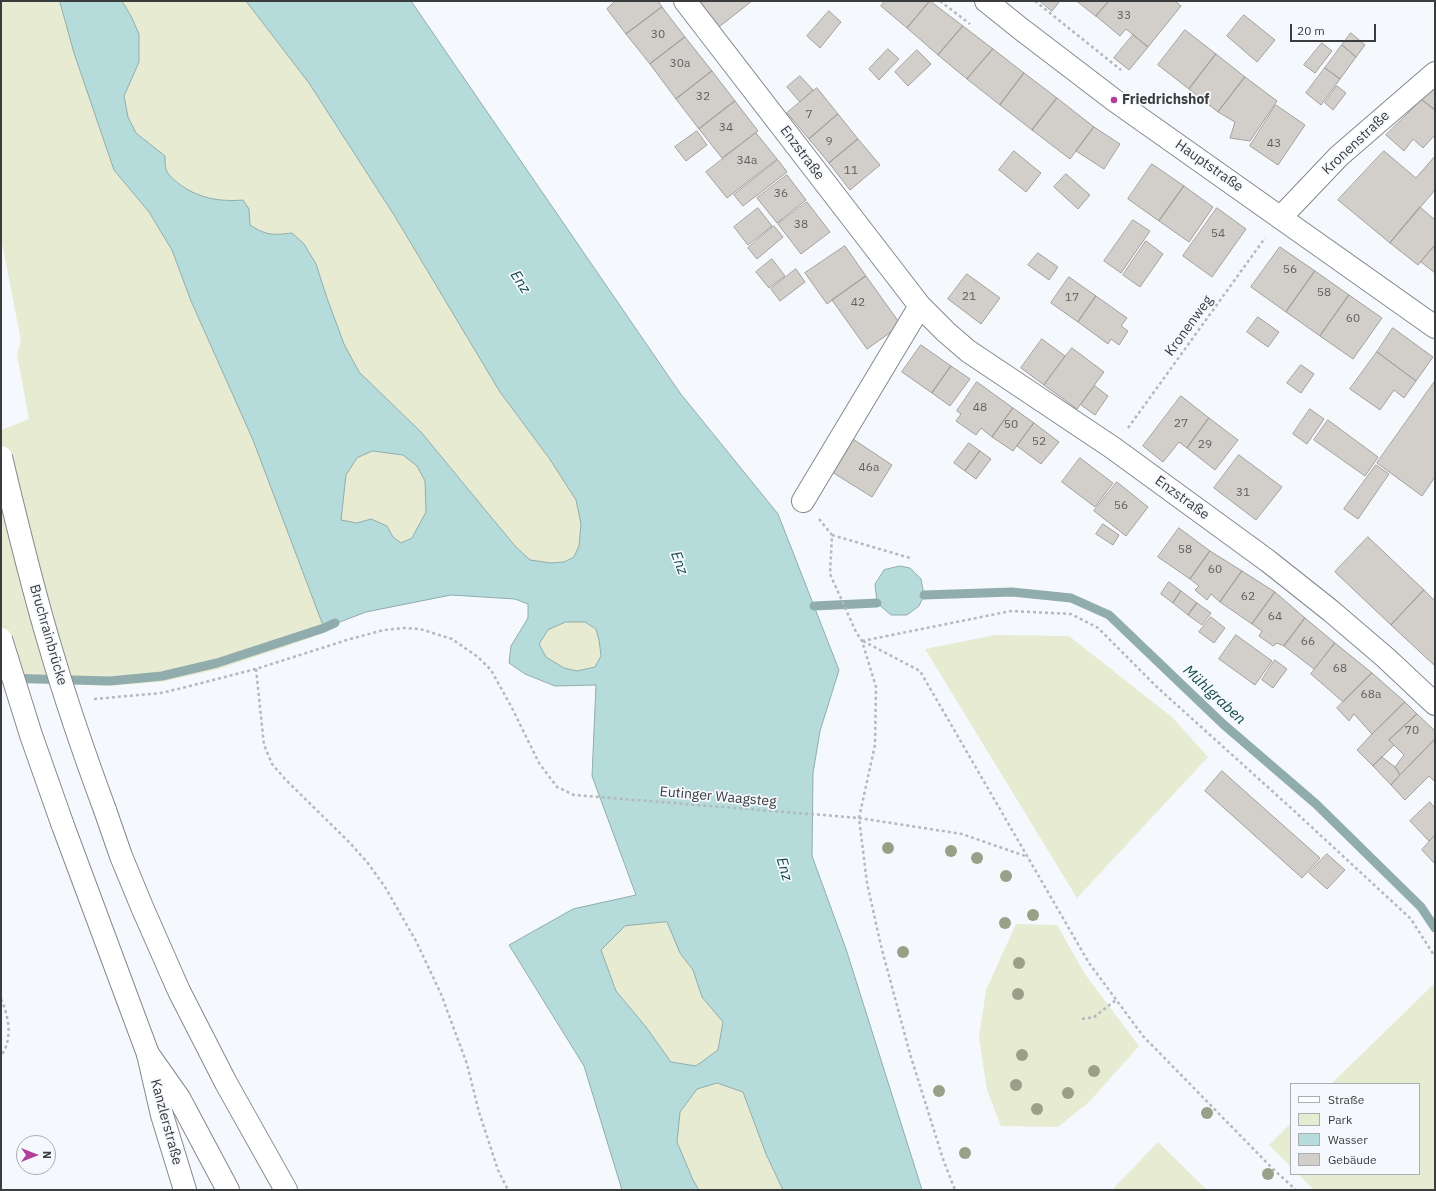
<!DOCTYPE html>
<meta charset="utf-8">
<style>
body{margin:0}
#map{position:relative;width:1436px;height:1191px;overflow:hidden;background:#f5f9fe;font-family:"IBM Plex Sans",sans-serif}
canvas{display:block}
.frame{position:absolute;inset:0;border:2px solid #3a3c3d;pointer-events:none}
.legend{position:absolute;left:1290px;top:1083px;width:130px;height:92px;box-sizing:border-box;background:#f5f9fe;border:1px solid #aaadb1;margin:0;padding:5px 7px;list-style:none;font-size:12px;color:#3a3c3d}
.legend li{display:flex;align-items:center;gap:8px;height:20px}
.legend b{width:20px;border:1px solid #aaadb1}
.north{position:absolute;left:16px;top:1135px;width:40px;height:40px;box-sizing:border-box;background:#f5f9fe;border:1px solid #aaadb1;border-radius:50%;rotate:90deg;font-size:11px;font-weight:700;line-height:16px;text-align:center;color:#3a3c3d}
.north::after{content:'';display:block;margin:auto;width:14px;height:18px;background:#b33e97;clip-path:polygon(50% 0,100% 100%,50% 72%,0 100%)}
.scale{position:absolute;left:1290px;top:24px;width:86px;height:18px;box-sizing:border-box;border:2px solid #3a3c3d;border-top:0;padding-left:5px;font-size:12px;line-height:14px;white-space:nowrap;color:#3a3c3d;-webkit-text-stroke:3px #f5f9fe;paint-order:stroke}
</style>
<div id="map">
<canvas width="1436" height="1191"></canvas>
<div class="frame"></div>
<ul class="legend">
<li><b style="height:5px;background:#fff"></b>Straße</li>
<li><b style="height:11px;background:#e6ebd2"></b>Park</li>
<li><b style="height:11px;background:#b5dcdb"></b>Wasser</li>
<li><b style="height:11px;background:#d2cec9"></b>Gebäude</li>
</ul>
<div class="north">N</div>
<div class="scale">20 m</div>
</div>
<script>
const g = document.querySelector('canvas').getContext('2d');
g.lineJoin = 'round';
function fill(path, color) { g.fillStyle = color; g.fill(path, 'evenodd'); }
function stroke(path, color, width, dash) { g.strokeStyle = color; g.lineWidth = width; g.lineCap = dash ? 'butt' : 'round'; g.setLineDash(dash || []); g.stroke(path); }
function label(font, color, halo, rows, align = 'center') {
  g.font = font + ' "IBM Plex Sans",sans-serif'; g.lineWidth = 3.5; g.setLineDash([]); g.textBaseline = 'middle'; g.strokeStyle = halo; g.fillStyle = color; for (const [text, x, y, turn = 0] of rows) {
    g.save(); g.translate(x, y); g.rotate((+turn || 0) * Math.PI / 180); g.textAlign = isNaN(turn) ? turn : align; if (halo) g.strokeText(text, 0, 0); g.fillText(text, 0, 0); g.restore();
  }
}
fill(new Path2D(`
 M 1,1 L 60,1 L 74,53 L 114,170 L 149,212 L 172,250 L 191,301 L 253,440 L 324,628 L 324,633 L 285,647 L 219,669 L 161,682 L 109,686 L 3,682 L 1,668 L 1,430 L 29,419 L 17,355 L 21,341 L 1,238 Z
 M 122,1 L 246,1 L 309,83 L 394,215 L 500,392 L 549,458 L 576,500 L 581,524 L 579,546 L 574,557 L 564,562 L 551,563 L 530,560 L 515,546 L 421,432 L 359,372 L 344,344 L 327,298 L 316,264 L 304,244 L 292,233 C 272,235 267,236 250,225 L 249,209 L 243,200 C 219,202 197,198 178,183 C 173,180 167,174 166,169 C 165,165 165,160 165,156 L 136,133 L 128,117 L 124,96 L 139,62 L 131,16 Z
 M 373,451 L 403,455 L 417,466 L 425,481 L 426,512 L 412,538 L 401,543 L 393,537 L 387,526 L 371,519 L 357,523 L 341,521 L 346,475 L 357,458 Z
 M 566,622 L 585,622 L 596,629 L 599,640 L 601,656 L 595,667 L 577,671 L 564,668 L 546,657 L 539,644 L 548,630 Z
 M 995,635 L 1069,636 L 1173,718 L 1208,757 L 1077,898 L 925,649 Z
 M 667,922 L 680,953 L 693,970 L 702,997 L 723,1022 L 718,1050 L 696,1066 L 671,1062 L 646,1027 L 616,991 L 601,950 L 625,926 Z
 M 1016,924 L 1057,925 L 1085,974 L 1139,1046 L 1089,1102 L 1058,1127 L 1001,1126 L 987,1090 L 979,1037 L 986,990 Z
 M 1435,983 L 1435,1190 L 1314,1190 L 1298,1174 L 1419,1174 L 1419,1084 L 1331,1084 Z
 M 717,1083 L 743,1092 L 766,1154 L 783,1190 L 699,1190 L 693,1180 L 677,1142 L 680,1112 L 697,1089 Z
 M 1291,1123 L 1291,1167 L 1269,1145 Z
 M 1158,1142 L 1207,1190 L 1112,1190 Z`), '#e6ebd2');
const water = new Path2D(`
 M 60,1 L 122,1 L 131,16 L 139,34 L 139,62 L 124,96 L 128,117 L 136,133 L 165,156 C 165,160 165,165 166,169 C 167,174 174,180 178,183 C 197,198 219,202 243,200 L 249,209 L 250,225 C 267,236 273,235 292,233 L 304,244 L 316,264 L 327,298 L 344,344 L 359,372 L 421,432 L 515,546 L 530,560 L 551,563 L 564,562 L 574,557 L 579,546 L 581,524 L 576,500 L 549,458 L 500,392 L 394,215 L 309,83 L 246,1 L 411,1 L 680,393 L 778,514 L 839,670 L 820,731 L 813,773 L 812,856 L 846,949 L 922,1190 L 783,1190 L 766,1154 L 743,1092 L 717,1083 L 697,1089 L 680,1112 L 677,1142 L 693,1180 L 699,1190 L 622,1190 L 584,1066 L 509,945 L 573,909 L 636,895 L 592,776 L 596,685 L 555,686 L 525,674 L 509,663 L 511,646 L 528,618 L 528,604 L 515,599 L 451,595 L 366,612 L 324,628 L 253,440 L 191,301 L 172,250 L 149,212 L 114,170 L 74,53 ZM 373,451 L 403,455 L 417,466 L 425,481 L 426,512 L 412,538 L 401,543 L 393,537 L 387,526 L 371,519 L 357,523 L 341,520 L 346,475 L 357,458 ZM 566,622 L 585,622 L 596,629 L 599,640 L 601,656 L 595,667 L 577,671 L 564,668 L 546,657 L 539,644 L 548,630 ZM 667,922 L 680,953 L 693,970 L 702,997 L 723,1022 L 718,1050 L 696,1066 L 671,1062 L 646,1027 L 616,991 L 601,950 L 625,926 Z
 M 900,566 L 910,568 L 921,579 L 924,595 L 919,606 L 907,615 L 891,615 L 877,603 L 875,584 L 884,570 Z`);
fill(water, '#b5dcdb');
stroke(water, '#90acac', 1);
stroke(new Path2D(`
 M 924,595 L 1012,592 L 1071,598 L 1109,615 L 1223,724 L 1316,804 L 1421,907 L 1435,928
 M 814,606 L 877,603
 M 1,678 L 110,681 L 162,676 L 217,663 L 324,628 L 335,623`), '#90acac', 9);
const building = new Path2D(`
 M 616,1 L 658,1 L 662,7 L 626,34 L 607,9 Z
 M 699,1 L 752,1 L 719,27 Z
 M 885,1 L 930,1 L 907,28 L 881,6 Z
 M 930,1 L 963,26 L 938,55 L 907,28 Z
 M 1040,1 L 1060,1 L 1052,11 Z
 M 1077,1 L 1109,1 L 1096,16 Z
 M 1109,1 L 1175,1 L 1181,6 L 1148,47 L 1126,29 L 1120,36 L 1096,16 Z
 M 662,7 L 685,37 L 650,64 L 626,34 Z
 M 829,11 L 841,22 L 820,48 L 807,36 Z
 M 1244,15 L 1275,40 L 1257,62 L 1227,36 Z
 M 963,26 L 993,49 L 967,79 L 938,55 Z
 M 1185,30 L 1216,54 L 1189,89 L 1158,65 Z
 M 1351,33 L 1365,45 L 1356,57 L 1342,45 Z
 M 1133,35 L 1148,47 L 1129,70 L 1114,58 Z
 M 685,37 L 712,71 L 676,99 L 650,64 Z
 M 1322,43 L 1332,51 L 1315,73 L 1304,65 Z
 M 1342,45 L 1356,57 L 1340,79 L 1325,68 Z
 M 888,49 L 899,59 L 879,80 L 869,69 Z
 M 993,49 L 1024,73 L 1000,105 L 967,79 Z
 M 917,50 L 931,64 L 908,86 L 895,72 Z
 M 1216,54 L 1245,77 L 1218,112 L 1189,89 Z
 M 1325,68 L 1340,79 L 1321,105 L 1306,93 Z
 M 712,71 L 735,101 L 699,129 L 676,99 Z
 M 1024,73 L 1057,98 L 1032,130 L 1000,105 Z
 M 800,76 L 813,90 L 800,102 L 787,87 Z
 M 1245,77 L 1277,101 L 1250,141 L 1230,138 L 1235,122 L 1218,112 Z
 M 1435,84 L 1435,110 L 1422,100 Z
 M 1337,86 L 1346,93 L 1333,110 L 1325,103 Z
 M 817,88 L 838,114 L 809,139 L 787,113 Z
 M 1057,98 L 1094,127 L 1070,159 L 1032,130 Z
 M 1422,100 L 1435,110 L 1435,135 L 1423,148 L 1413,139 L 1404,151 L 1386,135 Z
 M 735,101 L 758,131 L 722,158 L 699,129 Z
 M 1276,105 L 1305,125 L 1278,165 L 1250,146 Z
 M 838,114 L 858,139 L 829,163 L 809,139 Z
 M 1094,127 L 1120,144 L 1104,169 L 1076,151 Z
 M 697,131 L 707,145 L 686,161 L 675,147 Z
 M 756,133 L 777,159 L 727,198 L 706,172 Z
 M 858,139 L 880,165 L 850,190 L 829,163 Z
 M 1014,151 L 1041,173 L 1026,192 L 999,170 Z
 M 1384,151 L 1416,178 L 1435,156 L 1435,190 L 1390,243 L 1338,200 Z
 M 778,160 L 787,172 L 743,206 L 734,195 Z
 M 1152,164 L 1184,186 L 1159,221 L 1128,199 Z
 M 1066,174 L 1090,195 L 1078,209 L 1054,187 Z
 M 787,175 L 806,200 L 777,223 L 757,198 Z
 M 1184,186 L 1213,207 L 1189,242 L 1159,221 Z
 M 807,202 L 830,232 L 801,254 L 778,224 Z
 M 1420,207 L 1435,220 L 1435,245 L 1418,265 L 1390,243 Z
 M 758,208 L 772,226 L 748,245 L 734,227 Z
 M 1217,208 L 1246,229 L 1212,277 L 1183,256 Z
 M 1133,220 L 1150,231 L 1121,273 L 1104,261 Z
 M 774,226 L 783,237 L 757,259 L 748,248 Z
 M 1146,241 L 1163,254 L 1140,287 L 1123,275 Z
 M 1435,245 L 1435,273 L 1421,262 Z
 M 845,246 L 866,276 L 827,304 L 805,273 Z
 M 1280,247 L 1315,271 L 1286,312 L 1251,287 Z
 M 1038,253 L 1058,267 L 1049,280 L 1028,265 Z
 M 772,259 L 785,276 L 769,288 L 756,272 Z
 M 796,269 L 805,282 L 780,301 L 771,289 Z
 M 1315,271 L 1349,295 L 1320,336 L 1286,312 Z
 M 967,274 L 1000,298 L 981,324 L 948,299 Z
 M 866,276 L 901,325 L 867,349 L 832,300 Z
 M 1069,277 L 1096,296 L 1078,322 L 1051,303 Z
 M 1349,295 L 1382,318 L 1353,359 L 1320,336 Z
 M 1096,296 L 1127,318 L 1121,326 L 1128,331 L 1119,345 L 1111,339 L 1108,344 L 1078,322 Z
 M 1258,317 L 1279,332 L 1268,347 L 1247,332 Z
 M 1393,328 L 1433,357 L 1416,381 L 1377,352 Z
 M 1042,339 L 1065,356 L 1044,385 L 1021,368 Z
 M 921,345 L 951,366 L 932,393 L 902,372 Z
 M 1072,348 L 1104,372 L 1077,409 L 1044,385 Z
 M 1377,352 L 1416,381 L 1404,398 L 1394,390 L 1380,410 L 1350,389 Z
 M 1301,365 L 1314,374 L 1301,393 L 1287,383 Z
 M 951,366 L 970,379 L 950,406 L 932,393 Z
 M 1435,381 L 1435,477 L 1422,496 L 1377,463 Z
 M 977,382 L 1013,408 L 992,437 L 981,428 L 976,435 L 956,421 L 961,414 L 957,411 Z
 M 1095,386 L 1108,396 L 1095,415 L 1081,405 Z
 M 1181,396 L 1209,418 L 1187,448 L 1179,442 L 1163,462 L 1143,446 Z
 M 1013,408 L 1034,423 L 1013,451 L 992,437 Z
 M 1310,409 L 1324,419 L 1307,444 L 1293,434 Z
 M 1209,418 L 1238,440 L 1215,470 L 1187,448 Z
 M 1328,420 L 1378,457 L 1365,476 L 1314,440 Z
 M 1034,423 L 1059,442 L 1041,464 L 1017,446 Z
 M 853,439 L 892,465 L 872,497 L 832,472 Z
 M 969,443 L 980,451 L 965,471 L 954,463 Z
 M 980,451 L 991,459 L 976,479 L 965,471 Z
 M 1239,455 L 1282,487 L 1256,520 L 1214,488 Z
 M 1080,458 L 1113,483 L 1095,507 L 1062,482 Z
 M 1376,465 L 1389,474 L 1358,519 L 1344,509 Z
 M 1117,482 L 1148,507 L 1126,536 L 1094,511 Z
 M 1103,524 L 1119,535 L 1113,545 L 1096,534 Z
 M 1179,528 L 1210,551 L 1190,579 L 1158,557 Z
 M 1368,537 L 1424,590 L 1391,625 L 1335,572 Z
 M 1210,551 L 1242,571 L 1220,602 L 1211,594 L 1207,600 L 1195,590 L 1199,586 L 1190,579 Z
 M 1242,571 L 1275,592 L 1252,624 L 1220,602 Z
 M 1169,582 L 1181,591 L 1173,603 L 1161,594 Z
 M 1424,590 L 1435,601 L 1435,666 L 1391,625 Z
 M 1181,591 L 1197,603 L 1188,615 L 1173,603 Z
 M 1275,592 L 1305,618 L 1284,646 L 1277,643 L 1273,646 L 1259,636 L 1262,631 L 1252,624 Z
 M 1197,603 L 1211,613 L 1202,625 L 1188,615 Z
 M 1211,617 L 1225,628 L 1214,643 L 1199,632 Z
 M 1305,618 L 1335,643 L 1314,669 L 1284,646 Z
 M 1236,635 L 1272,661 L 1255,685 L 1219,659 Z
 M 1335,643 L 1372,673 L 1343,702 L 1311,674 Z
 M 1275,660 L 1287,669 L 1273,688 L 1262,680 Z
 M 1372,673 L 1405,702 L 1372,734 L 1354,714 L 1349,721 L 1337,708 Z
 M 1405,702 L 1417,714 L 1389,740 L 1394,745 L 1373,766 L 1357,750 L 1372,734 Z
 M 1417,714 L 1435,731 L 1435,739 L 1400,775 L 1395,767 L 1404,755 L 1389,740 Z
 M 1435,739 L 1435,782 L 1429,776 L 1405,800 L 1391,785 Z
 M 1382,757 L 1395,767 L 1400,775 L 1391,785 L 1373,766 Z
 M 1222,771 L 1320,858 L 1302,878 L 1205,791 Z
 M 1430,802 L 1435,808 L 1435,835 L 1429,841 L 1410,821 Z
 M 1435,835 L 1435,864 L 1422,850 Z
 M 1327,854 L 1345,870 L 1327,889 L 1309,873 Z`);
fill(building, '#d2cec9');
stroke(building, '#a3a09c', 1);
const street = new Path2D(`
 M 685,1 L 920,306 L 946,332 L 968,351 L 1113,448 L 1268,561 L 1331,611 L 1386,658 L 1435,704
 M 1281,217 L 1339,156 L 1435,73
 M 803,501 L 920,306
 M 148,1054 L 162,1115 L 185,1190`);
const secondary = new Path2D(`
 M 986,1 L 1021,29 L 1114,100 L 1435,327`);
const primary = new Path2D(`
 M 105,810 L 121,856 L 142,907 L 179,991 L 226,1083 L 286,1190
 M 62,823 L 148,1054 L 179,1098 L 228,1190`);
stroke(street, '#85898d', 24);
stroke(secondary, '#85898d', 24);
stroke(primary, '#85898d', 24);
stroke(new Path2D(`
 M 940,1 L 970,24
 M 1035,1 L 1121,70
 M 1128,428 L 1265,238
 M 819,519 L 832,535 L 830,574 L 856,632 L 862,641 L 876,687 L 875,745 L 859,818 L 867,883 L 881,946 L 910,1054 L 943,1159 L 955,1190
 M 832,535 L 910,558
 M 862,641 L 1011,611 L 1071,614 L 1098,628 L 1158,688 L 1291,808 L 1411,919 L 1435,957
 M 863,641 L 920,671 L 1089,963 L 1143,1036 L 1272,1168 L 1296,1190
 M 256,669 L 264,745 L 272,764 L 285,779 L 349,842 L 367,862 L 385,887 L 416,941 L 441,994 L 467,1064 L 479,1112 L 498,1170 L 508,1190
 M 94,699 L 161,693 L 182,688 L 256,669 L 350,639 L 384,630 L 405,628 L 420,629 L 452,639 L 478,657 L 491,670 L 512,708 L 539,763 L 557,787 L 574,795 L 859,818 L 962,834 L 1028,857
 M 1,999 C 9,1017 13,1039 1,1056
 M 1082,1019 L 1094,1017 L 1116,1000`), '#b5b8bc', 2.5, [3, 3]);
stroke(street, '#fff', 22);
stroke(secondary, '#fff', 22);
stroke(primary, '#fff', 22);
const primaryBridge = new Path2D(`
 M 1,457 C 16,520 31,583 50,646 C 66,701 85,756 105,810
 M 1,639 L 31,735 L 62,823`);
stroke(primaryBridge, '#85898d', 24, []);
stroke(primaryBridge, '#fff', 22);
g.fillStyle = '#9aa088';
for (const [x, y] of [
 [888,848],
 [951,851],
 [977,858],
 [1006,876],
 [1033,915],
 [1005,923],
 [903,952],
 [1019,963],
 [1018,994],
 [1022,1055],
 [1094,1071],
 [1016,1085],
 [939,1091],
 [1068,1093],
 [1037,1109],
 [1207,1113],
 [965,1153],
 [1268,1174]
]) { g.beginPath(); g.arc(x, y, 6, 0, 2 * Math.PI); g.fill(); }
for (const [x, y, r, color] of [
 [1114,100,4,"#b33e97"]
]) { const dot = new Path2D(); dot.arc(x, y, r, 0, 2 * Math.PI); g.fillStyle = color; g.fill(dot); stroke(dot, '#f5f9fe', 1.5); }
label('12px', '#606060', null, [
 ["33",1124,16],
 ["30",658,35],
 ["30a",680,64],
 ["32",703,97],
 ["7",809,115],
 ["34",726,128],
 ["9",829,142],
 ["43",1274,144],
 ["34a",747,161],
 ["11",851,171],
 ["36",781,194],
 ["38",801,225],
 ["54",1218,234],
 ["56",1290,270],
 ["58",1324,293],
 ["21",969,297],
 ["17",1072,298],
 ["42",858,303],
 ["60",1353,319],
 ["48",980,408],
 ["27",1181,424],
 ["50",1011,425],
 ["52",1039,442],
 ["29",1205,445],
 ["46a",869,468],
 ["31",1243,493],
 ["56",1121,506],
 ["58",1185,550],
 ["60",1215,570],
 ["62",1248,597],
 ["64",1275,617],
 ["66",1308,642],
 ["68",1340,669],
 ["68a",1371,695],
 ["70",1412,731]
]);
label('bold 14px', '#3a3c3d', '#f5f9fe', [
 ["Friedrichshof",1122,100]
], 'left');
label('14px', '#3a3c3d', '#f5f9fe', [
 ["Kronenstraße",1356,143,-43],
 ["Enzstraße",802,153,53],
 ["Hauptstraße",1209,166,35],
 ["Kronenweg",1189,326,-54],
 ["Enzstraße",1182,498,36],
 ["Bruchrainbrücke",48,635,74],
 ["Eutinger Waagsteg",718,797,5],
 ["Kanzlerstraße",166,1122,75]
]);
label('italic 15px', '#134b4b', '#f5f9fe', [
 ["Enz",520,282,57],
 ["Enz",679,563,69],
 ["Mühlgraben",1214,695,43],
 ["Enz",784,869,73]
]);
</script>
